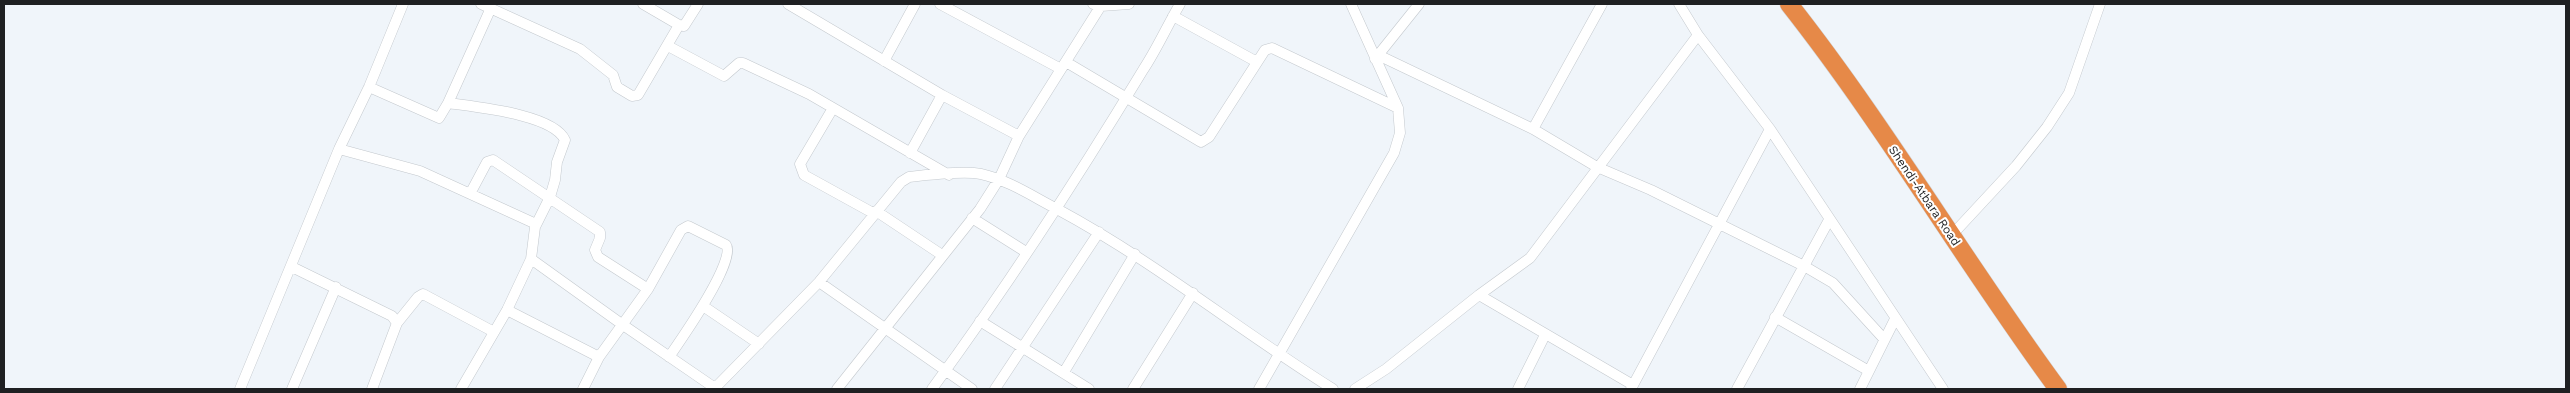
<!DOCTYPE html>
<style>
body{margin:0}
#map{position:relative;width:2570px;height:393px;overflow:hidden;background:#f0f5fa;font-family:"Work Sans",sans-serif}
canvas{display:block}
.frame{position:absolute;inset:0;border:5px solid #1f2022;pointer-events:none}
</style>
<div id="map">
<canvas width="2570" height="393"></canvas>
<div class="frame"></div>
</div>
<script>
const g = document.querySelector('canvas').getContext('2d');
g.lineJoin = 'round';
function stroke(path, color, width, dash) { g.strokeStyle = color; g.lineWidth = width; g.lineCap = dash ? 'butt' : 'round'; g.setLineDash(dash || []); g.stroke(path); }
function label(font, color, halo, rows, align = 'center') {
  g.font = font + ' "Work Sans",sans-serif'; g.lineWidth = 4; g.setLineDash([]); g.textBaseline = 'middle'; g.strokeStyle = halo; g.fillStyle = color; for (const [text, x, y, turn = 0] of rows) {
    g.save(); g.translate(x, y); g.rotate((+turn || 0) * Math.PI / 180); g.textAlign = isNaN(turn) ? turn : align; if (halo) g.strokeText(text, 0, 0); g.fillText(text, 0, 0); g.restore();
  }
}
const street = new Path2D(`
 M 481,4 L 580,49 L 613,75 L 617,87 L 632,96 L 638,95 L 679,25
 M 643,4 L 679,25 L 684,26 L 698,4
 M 788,4 L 942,95 L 1019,136
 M 940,4 L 1061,69
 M 1093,4 L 1101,6 L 1129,4
 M 1679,4 L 1698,35 L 1770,129 L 1943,389
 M 1173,16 L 1257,62
 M 668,46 L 724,76 L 739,63 L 743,63 L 809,94 L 949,175
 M 1378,55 L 1533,129 L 1597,167 L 1651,190 L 1804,266 L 1833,283 L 1884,339
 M 1375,59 L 1419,4
 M 884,61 L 915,4
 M 1066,62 L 1201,142 L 1209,137 L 1265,50 L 1272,48 L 1398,108
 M 369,87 L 439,118 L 448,103 L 490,10
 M 448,103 C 475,107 553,114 565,140 L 557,162 L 555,180 L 550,197 L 535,227 L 531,259 L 507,310 L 461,389
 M 833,108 L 800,164 L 804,175 L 873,213
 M 1533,129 L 1602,4
 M 339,149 L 420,171 L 536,224
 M 910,153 L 942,95
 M 471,192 L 487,162 L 493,160 L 600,232 L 600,238 L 595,250 L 598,257 L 648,289
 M 876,211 L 942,255
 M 972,218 L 1026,252
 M 1951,236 L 2016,166 L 2047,127 L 2069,93 L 2100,4
 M 531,259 L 623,325 L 715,388
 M 292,267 L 392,316 L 397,323 L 372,389
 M 819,282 L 972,389
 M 703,306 L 759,344
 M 507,310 L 599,357
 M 1775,317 L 1869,371
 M 980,321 L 1089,389
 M 397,323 L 418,297 L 423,294 L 494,332
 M 1064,372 L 1135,254
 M 1633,385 L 1479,295 L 1530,258 L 1698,35
 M 240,389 L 339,149 L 369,87 L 403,4
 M 292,389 L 336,287
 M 583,389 L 599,357 L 648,289 L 681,230 L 688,226 L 726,245 C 737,260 680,341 669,357
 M 714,389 L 819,282 L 901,182 L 909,177 C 926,175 966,171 981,174 C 1008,180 1032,196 1057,209 C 1154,261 1240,331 1333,389
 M 837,389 L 980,209 L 999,179 L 1019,136 L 1102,4
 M 932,389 C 1007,287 1077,179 1143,70 C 1157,49 1167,26 1180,4
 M 995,389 L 1099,232
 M 1133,389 L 1193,293
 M 1259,389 L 1394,153 L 1400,133 L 1398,108 L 1351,4
 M 1355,389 L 1386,369 L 1479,295
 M 1518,389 L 1545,335
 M 1631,389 L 1770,129
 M 1737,389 L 1829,220
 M 1860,389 L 1895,319`);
const highway = new Path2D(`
 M 1789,4 C 1886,127 1965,263 2058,389`);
stroke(street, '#c3c8cd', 11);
stroke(highway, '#d2d2d3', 19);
stroke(street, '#fff', 10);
stroke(highway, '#e68948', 18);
label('12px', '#1f2022', '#fff', [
 ["Shendi-Atbara Road",1924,196,56]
]);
</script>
